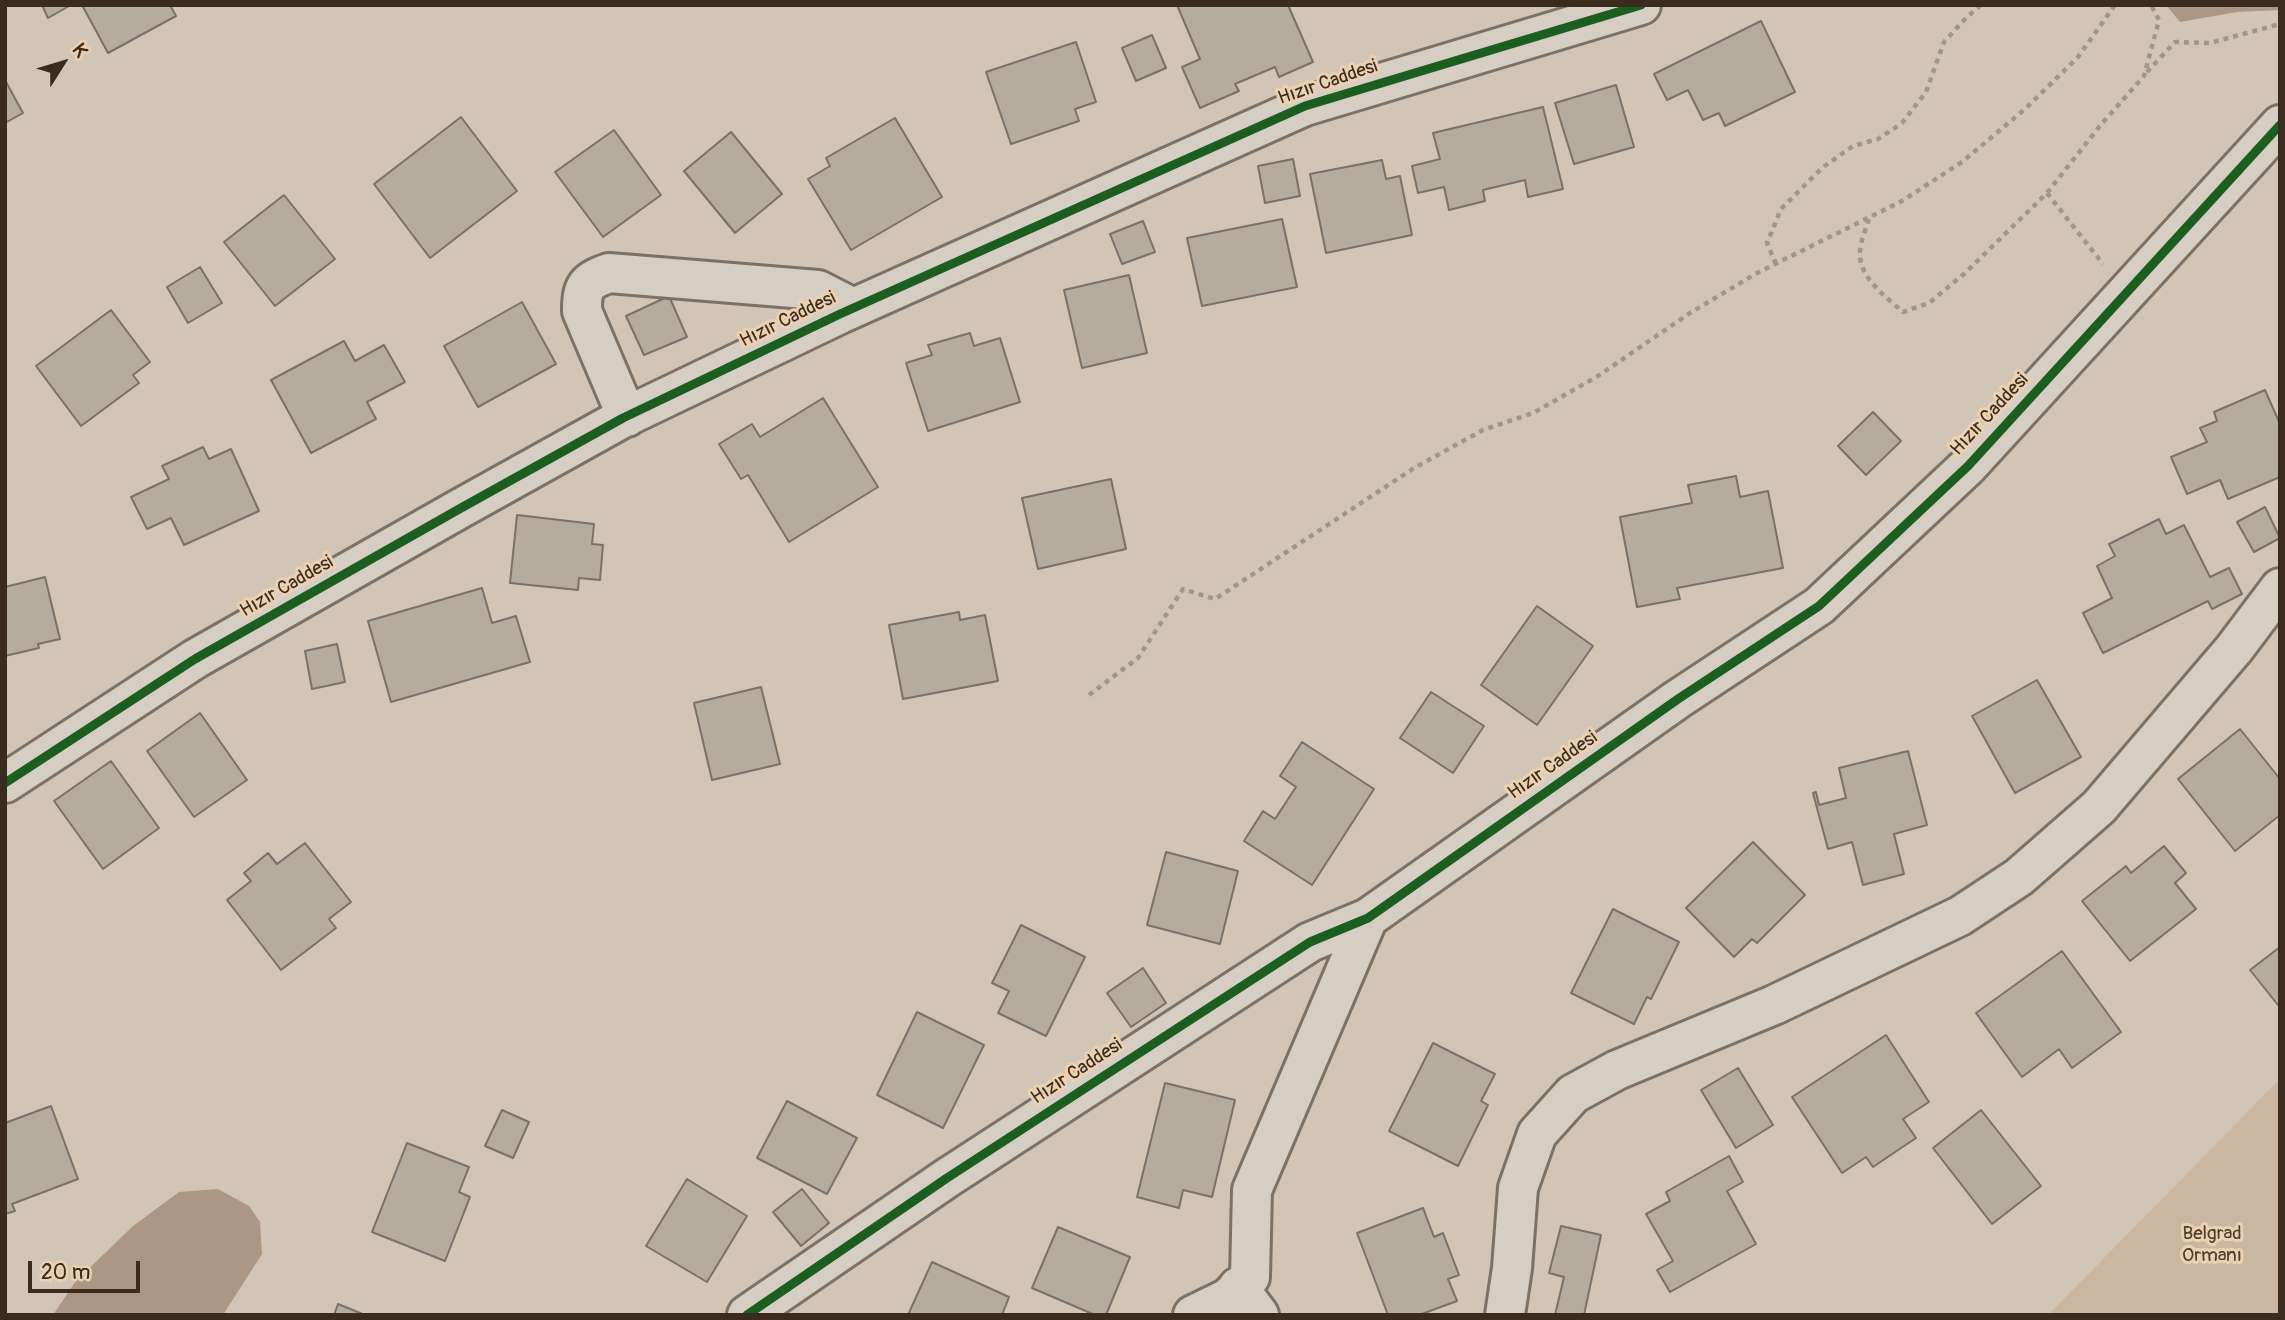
<!DOCTYPE html>
<meta charset="utf-8">
<style>
body{margin:0}
#map{position:relative;width:2285px;height:1320px;overflow:hidden;background:#d3c5b6;font-family:Pangolin,sans-serif}
canvas{display:block}
.frame{position:absolute;inset:0;border:7px solid #3b2a1e;pointer-events:none}
.north{position:absolute;left:28px;top:28px;width:70px;height:70px;-webkit-text-stroke:5px #ebd0b2;paint-order:stroke;rotate:53deg;font-size:19px;font-weight:700;line-height:28px;text-align:center;color:#3b2a1e}
.north::after{content:'';display:block;margin:auto;width:24px;height:32px;background:#3b2a1e;clip-path:polygon(50% 0,100% 100%,50% 72%,0 100%)}
.scale{position:absolute;left:28px;top:1261px;width:112px;height:32px;box-sizing:border-box;border:4px solid #3b2a1e;border-top:0;padding-left:9px;font-size:21px;line-height:24px;white-space:nowrap;color:#3b2a1e;-webkit-text-stroke:5px #ebd0b2;paint-order:stroke}
</style>
<div id="map">
<canvas width="2285" height="1320"></canvas>
<div class="frame"></div>
<div class="north">K</div>
<div class="scale">20 m</div>
</div>
<script>
const g = document.querySelector('canvas').getContext('2d');
g.lineJoin = 'round';
function fill(path, color) { g.fillStyle = color; g.fill(path, 'evenodd'); }
function stroke(path, color, width, dash) { g.strokeStyle = color; g.lineWidth = width; g.lineCap = dash ? 'butt' : 'round'; g.setLineDash(dash || []); g.stroke(path); }
function label(font, color, halo, rows, align = 'center') {
  g.font = font + ' Pangolin,sans-serif'; g.lineWidth = 6; g.setLineDash([]); g.textBaseline = 'middle'; g.strokeStyle = halo; g.fillStyle = color; for (const [text, x, y, turn = 0] of rows) {
    g.save(); g.translate(x, y); g.rotate((+turn || 0) * Math.PI / 180); g.textAlign = isNaN(turn) ? turn : align; if (halo) g.strokeText(text, 0, 0); g.fillText(text, 0, 0); g.restore();
  }
}
fill(new Path2D(`
 M 2280,1079 L 2280,1315 L 2048,1315 Z`), '#cab6a1');
fill(new Path2D(`
 M 2166,5 L 2280,5 L 2280,10 L 2237,12 L 2180,22 Z
 M 218,1189 L 249,1206 L 260,1222 L 262,1254 L 223,1315 L 53,1315 L 75,1282 L 133,1226 L 179,1192 Z`), '#ab9784');
const building = new Path2D(`
 M 42,5 L 71,5 L 48,18 Z
 M 82,5 L 170,5 L 176,16 L 108,53 Z
 M 1177,5 L 1288,5 L 1313,62 L 1279,77 L 1275,67 L 1235,84 L 1239,91 L 1200,108 L 1182,67 L 1200,59 Z
 M 1761,21 L 1795,92 L 1725,126 L 1719,113 L 1703,120 L 1688,90 L 1667,100 L 1654,74 Z
 M 1152,35 L 1166,68 L 1136,81 L 1122,48 Z
 M 1076,42 L 1096,102 L 1075,109 L 1079,121 L 1011,144 L 986,72 Z
 M 5,80 L 23,113 L 5,123 Z
 M 1616,85 L 1634,147 L 1574,164 L 1555,103 Z
 M 1543,107 L 1563,189 L 1528,197 L 1525,180 L 1483,190 L 1485,201 L 1449,210 L 1444,187 L 1418,193 L 1412,166 L 1440,159 L 1433,133 Z
 M 461,117 L 517,191 L 430,258 L 374,184 Z
 M 895,118 L 942,197 L 851,250 L 808,179 L 830,166 L 826,158 Z
 M 614,130 L 661,195 L 603,237 L 555,172 Z
 M 731,132 L 782,194 L 735,233 L 684,171 Z
 M 1293,159 L 1300,196 L 1265,203 L 1258,166 Z
 M 1382,160 L 1386,179 L 1400,176 L 1412,235 L 1326,253 L 1310,174 Z
 M 284,195 L 335,259 L 275,306 L 224,242 Z
 M 1282,219 L 1297,287 L 1202,306 L 1187,238 Z
 M 1143,221 L 1155,252 L 1122,264 L 1110,234 Z
 M 200,267 L 222,303 L 188,323 L 167,287 Z
 M 1129,275 L 1147,353 L 1082,368 L 1064,290 Z
 M 669,296 L 687,337 L 644,355 L 626,316 Z
 M 522,302 L 556,364 L 478,407 L 444,346 Z
 M 111,310 L 150,362 L 133,375 L 139,383 L 81,426 L 36,366 Z
 M 970,333 L 974,346 L 1000,338 L 1020,402 L 928,431 L 906,363 L 932,355 L 928,345 Z
 M 344,341 L 355,361 L 384,345 L 405,382 L 367,402 L 376,419 L 311,453 L 271,380 Z
 M 2265,390 L 2280,424 L 2280,477 L 2228,499 L 2220,480 L 2187,494 L 2171,457 L 2207,442 L 2200,428 L 2217,421 L 2214,412 Z
 M 823,398 L 878,487 L 789,542 L 748,475 L 741,479 L 719,444 L 752,424 L 760,437 Z
 M 1873,412 L 1901,441 L 1866,475 L 1838,446 Z
 M 203,447 L 209,459 L 231,449 L 259,511 L 184,545 L 171,518 L 147,529 L 131,497 L 169,479 L 162,466 Z
 M 1736,476 L 1740,497 L 1768,491 L 1783,568 L 1677,588 L 1680,599 L 1637,607 L 1620,517 L 1692,503 L 1688,485 Z
 M 1111,479 L 1126,549 L 1038,569 L 1022,498 Z
 M 2265,507 L 2280,538 L 2254,552 L 2237,522 Z
 M 517,515 L 594,524 L 592,544 L 603,545 L 600,580 L 579,578 L 578,590 L 510,583 Z
 M 2159,519 L 2166,534 L 2184,525 L 2210,577 L 2229,568 L 2242,594 L 2212,609 L 2208,601 L 2103,653 L 2083,613 L 2112,598 L 2097,566 L 2115,556 L 2109,544 Z
 M 45,577 L 60,639 L 38,644 L 39,648 L 5,656 L 5,587 Z
 M 482,588 L 492,623 L 516,616 L 530,662 L 391,702 L 368,621 Z
 M 1537,606 L 1593,646 L 1537,725 L 1481,685 Z
 M 959,612 L 960,620 L 985,615 L 998,681 L 903,699 L 889,625 Z
 M 337,644 L 345,682 L 312,689 L 305,651 Z
 M 2037,680 L 2081,757 L 2015,793 L 1972,716 Z
 M 761,687 L 780,764 L 712,780 L 694,703 Z
 M 1431,692 L 1484,726 L 1453,773 L 1400,738 Z
 M 200,713 L 247,780 L 194,817 L 147,751 Z
 M 2240,729 L 2280,779 L 2280,815 L 2235,851 L 2178,779 Z
 M 1302,742 L 1374,789 L 1312,885 L 1244,841 L 1263,811 L 1275,819 L 1296,787 L 1280,776 Z
 M 1908,751 L 1927,825 L 1894,834 L 1904,874 L 1863,885 L 1852,842 L 1828,849 L 1813,793 L 1816,792 L 1819,805 L 1846,798 L 1839,768 Z
 M 111,761 L 159,828 L 103,869 L 54,801 Z
 M 1753,842 L 1805,895 L 1757,943 L 1752,939 L 1734,957 L 1686,908 Z
 M 305,843 L 351,902 L 329,919 L 336,928 L 281,970 L 227,900 L 251,881 L 244,873 L 268,853 L 277,864 Z
 M 2164,846 L 2186,873 L 2175,883 L 2196,909 L 2130,961 L 2082,901 L 2126,866 L 2131,873 Z
 M 1166,852 L 1238,871 L 1220,944 L 1147,925 Z
 M 1613,909 L 1679,942 L 1651,999 L 1647,997 L 1634,1024 L 1571,993 Z
 M 1021,925 L 1085,957 L 1046,1036 L 998,1013 L 1009,991 L 992,983 Z
 M 2280,947 L 2280,1003 L 2278,1005 L 2250,970 Z
 M 2062,951 L 2121,1032 L 2072,1068 L 2059,1049 L 2022,1077 L 1976,1013 Z
 M 1143,968 L 1166,1003 L 1131,1027 L 1107,993 Z
 M 917,1012 L 984,1045 L 943,1128 L 877,1095 Z
 M 1886,1035 L 1929,1102 L 1903,1119 L 1916,1138 L 1873,1167 L 1866,1157 L 1842,1173 L 1792,1097 Z
 M 1433,1043 L 1495,1074 L 1481,1101 L 1488,1105 L 1458,1166 L 1389,1131 Z
 M 1738,1068 L 1773,1125 L 1736,1148 L 1701,1090 Z
 M 1165,1083 L 1235,1100 L 1212,1197 L 1183,1190 L 1179,1208 L 1137,1197 Z
 M 787,1101 L 857,1138 L 827,1194 L 757,1158 Z
 M 51,1106 L 78,1179 L 12,1204 L 15,1211 L 5,1214 L 5,1123 Z
 M 502,1110 L 529,1122 L 513,1158 L 485,1146 Z
 M 1981,1110 L 2041,1186 L 1992,1224 L 1933,1148 Z
 M 407,1143 L 469,1167 L 459,1192 L 470,1197 L 445,1261 L 372,1232 Z
 M 1729,1156 L 1743,1182 L 1727,1191 L 1756,1244 L 1670,1292 L 1657,1270 L 1673,1261 L 1646,1214 L 1670,1201 L 1666,1192 Z
 M 687,1179 L 747,1216 L 707,1282 L 646,1246 Z
 M 802,1189 L 829,1223 L 801,1246 L 773,1212 Z
 M 1423,1208 L 1434,1237 L 1443,1233 L 1459,1275 L 1448,1279 L 1457,1301 L 1419,1315 L 1388,1315 L 1357,1233 Z
 M 1561,1226 L 1601,1235 L 1584,1315 L 1555,1315 L 1564,1277 L 1549,1273 Z
 M 1058,1227 L 1130,1257 L 1106,1315 L 1095,1315 L 1032,1288 Z
 M 932,1262 L 1009,1297 L 1002,1315 L 908,1315 Z
 M 338,1304 L 365,1315 L 334,1315 Z`);
fill(building, '#b6ab9f');
stroke(building, '#7a7167', 2);
const minor = new Path2D(`
 M 627,417 L 582,311 C 582,286 586,281 609,273 L 818,290 L 853,308
 M 5,783 L 195,659 L 461,508 L 623,418 L 840,314 L 1305,106 L 1641,5
 M 1238,1287 L 1259,1315
 M 747,1315 L 947,1178 L 1310,942 L 1368,918 L 1678,699 L 1819,606 L 1968,466 L 2280,125
 M 1193,1315 L 1228,1298 L 1250,1277 L 1252,1190 L 1368,918
 M 1505,1315 L 1512,1268 L 1518,1188 L 1537,1134 L 1573,1094 L 1617,1070 L 1774,1005 L 1960,916 L 2019,877 L 2099,807 L 2234,649 L 2280,588`);
stroke(minor, '#7a7167', 44);
stroke(new Path2D(`
 M 2147,72 L 2175,42 L 2210,43 L 2280,24
 M 2047,193 L 2103,264
 M 1869,219 C 1866,229 1861,240 1860,251 C 1858,277 1885,296 1903,312 L 1929,303 L 1964,274 L 2047,193 L 2099,127 L 2144,76 L 2159,20 L 2151,5
 M 1776,264 L 1767,243 L 1781,209 L 1822,168 L 1853,146 L 1878,139 L 1902,123 L 1926,92 L 1944,42 L 1966,18 L 1981,5
 M 1089,695 L 1138,658 L 1183,589 L 1215,599 L 1414,468 L 1483,430 L 1533,413 L 1598,376 L 1690,313 L 1757,273 L 1902,201 L 1962,162 L 2025,109 L 2078,57 L 2115,5`), '#9f968d', 4.5, [5, 5]);
stroke(minor, '#d7cec3', 38);
stroke(new Path2D(`
 M 5,783 L 195,659 L 461,508 L 623,418 L 840,314 L 1305,106 L 1641,5
 M 747,1315 L 947,1178 L 1310,942 L 1368,918 L 1678,699 L 1819,606 L 1968,466 L 2280,125`), '#1b5e20', 9);
label('19px', '#3b2a1e', '#ebd0b2', [
 ["Hızır Caddesi",1328,83,-19],
 ["Hızır Caddesi",788,320,-26],
 ["Hızır Caddesi",1990,415,-47],
 ["Hızır Caddesi",287,587,-30],
 ["Hızır Caddesi",1553,766,-35],
 ["Hızır Caddesi",1077,1072,-33]
]);
label('19px', '#4f3d2f', '#ebd0b2', [
 ["Belgrad",2212,1234],
 ["Ormanı",2212,1256]
]);
</script>
